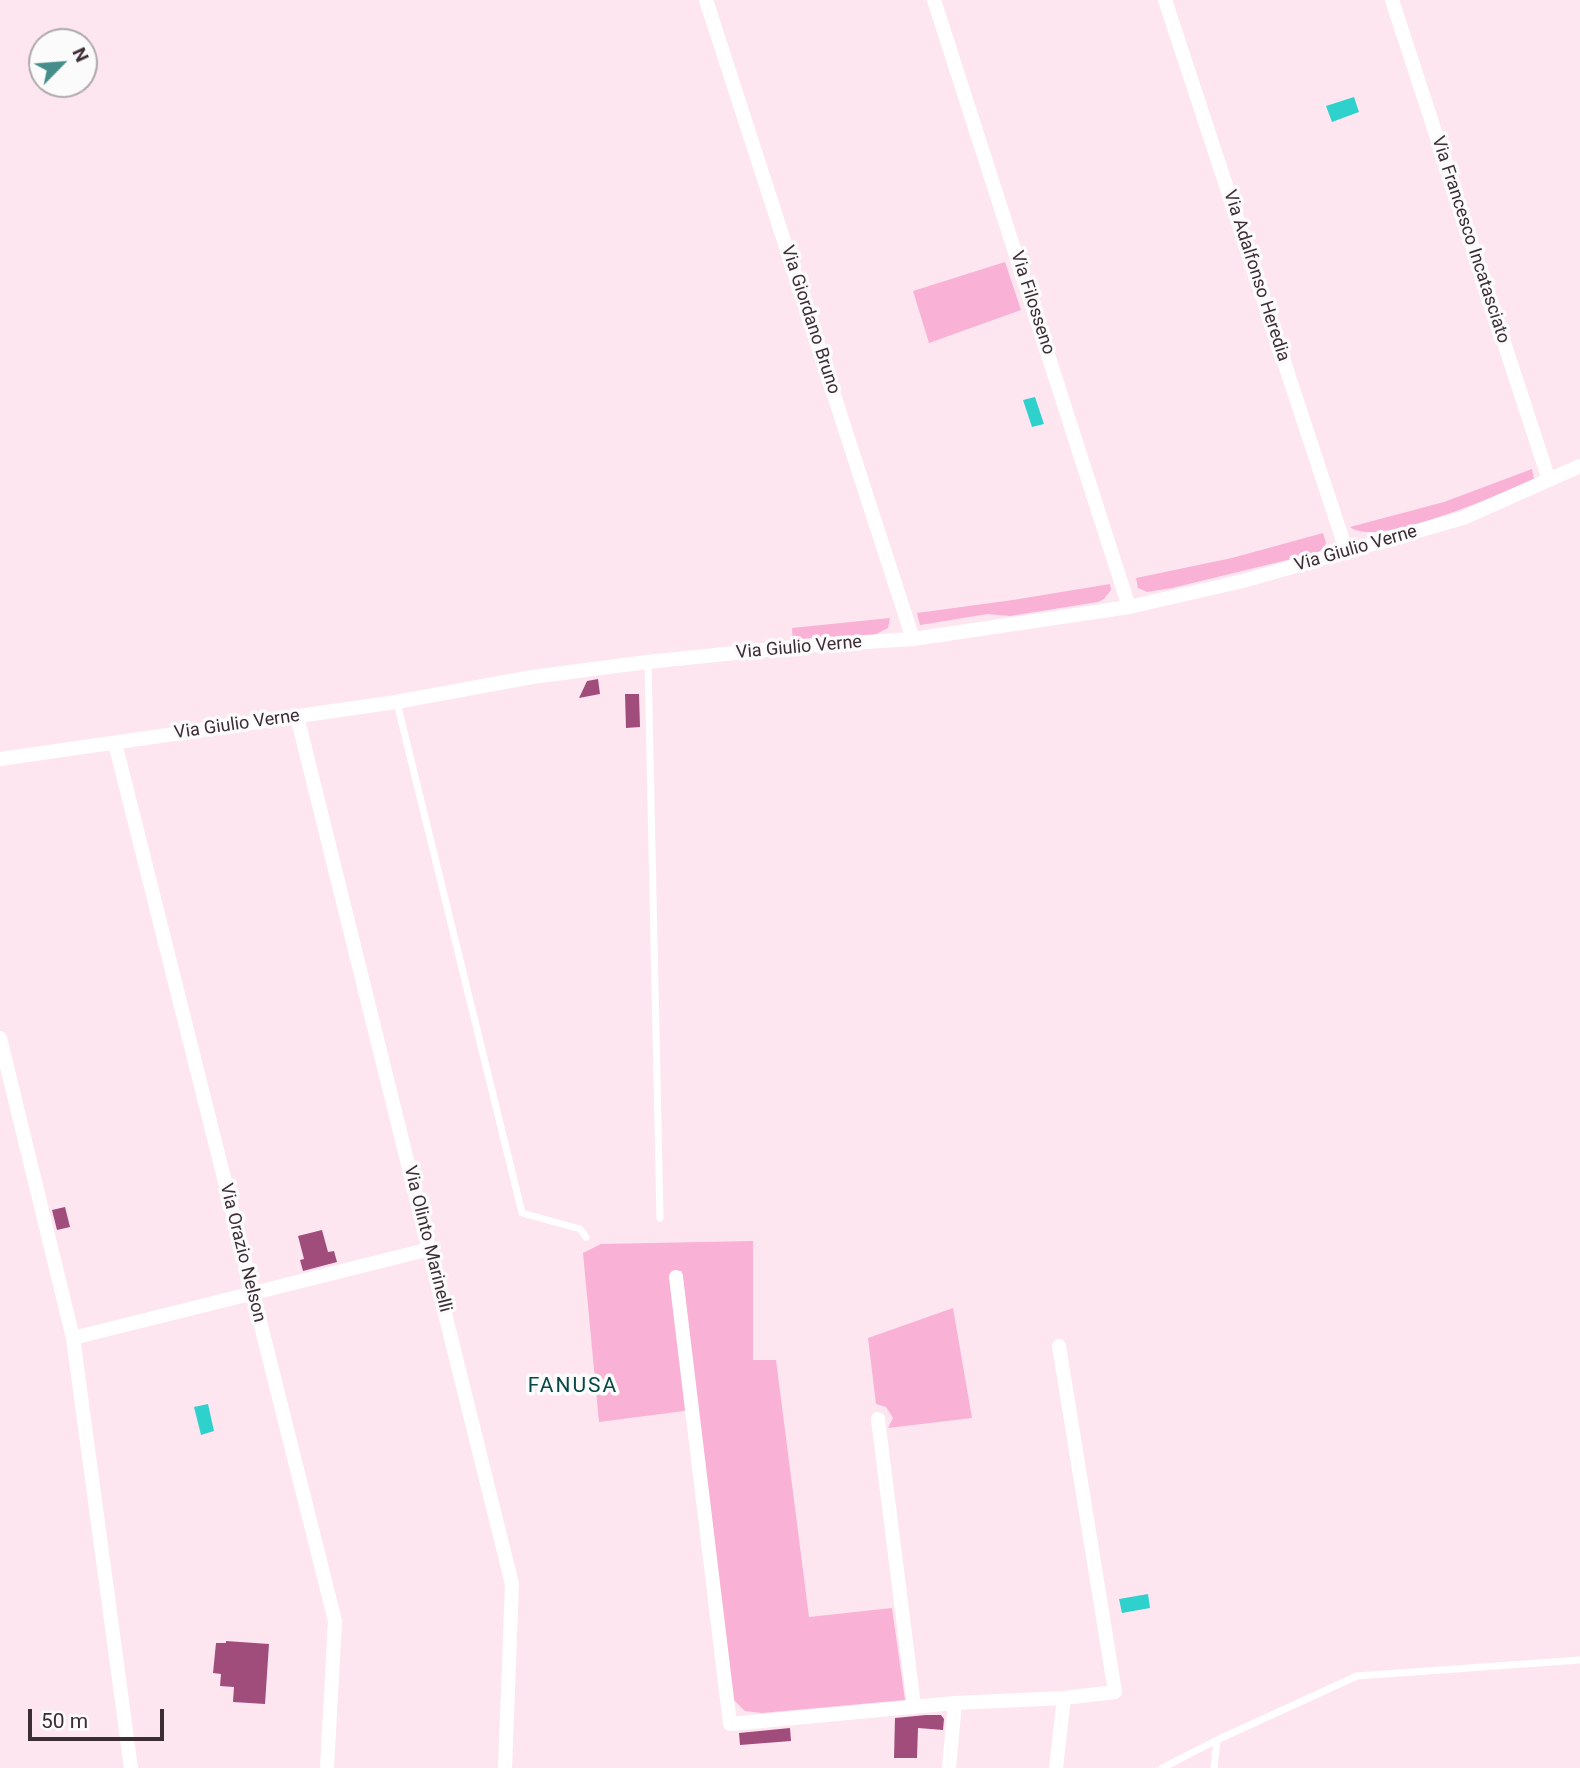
<!DOCTYPE html>
<style>
body{margin:0}
#map{position:relative;width:1580px;height:1768px;overflow:hidden;background:#fee6f1;font-family:Roboto,sans-serif}
canvas{display:block}
.north{position:absolute;left:28px;top:28px;width:70px;height:70px;box-sizing:border-box;background:#fbfbfb;border:2px solid #afa9ab;border-radius:50%;rotate:65deg;font-size:19px;font-weight:700;line-height:28px;text-align:center;color:#3c2d34}
.north::after{content:'';display:block;margin:auto;width:24px;height:32px;background:#468e8b;clip-path:polygon(50% 0,100% 100%,50% 72%,0 100%)}
.scale{position:absolute;left:28px;top:1709px;width:136px;height:32px;box-sizing:border-box;border:4px solid #3c2d34;border-top:0;padding-left:9px;font-size:21px;line-height:24px;white-space:nowrap;color:#3c2d34;-webkit-text-stroke:5px #fbfbfb;paint-order:stroke}
</style>
<div id="map">
<canvas width="1580" height="1768"></canvas>
<div class="north">N</div>
<div class="scale">50 m</div>
</div>
<script>
const g = document.querySelector('canvas').getContext('2d');
g.lineJoin = 'round';
function fill(path, color) { g.fillStyle = color; g.fill(path, 'evenodd'); }
function stroke(path, color, width, dash) { g.strokeStyle = color; g.lineWidth = width; g.lineCap = dash ? 'butt' : 'round'; g.setLineDash(dash || []); g.stroke(path); }
function label(font, color, halo, rows, align = 'center') {
  g.font = font + ' Roboto,sans-serif'; g.lineWidth = 7; g.setLineDash([]); g.textBaseline = 'middle'; g.strokeStyle = halo; g.fillStyle = color; for (const [text, x, y, turn = 0] of rows) {
    g.save(); g.translate(x, y); g.rotate((+turn || 0) * Math.PI / 180); g.textAlign = isNaN(turn) ? turn : align; if (halo) g.strokeText(text, 0, 0); g.fillText(text, 0, 0); g.restore();
  }
}
fill(new Path2D(`
 M 1005,262 L 1021,310 L 929,343 L 913,291 Z
 M 1532,469 L 1534,479 C 1502,493 1378,549 1350,527 L 1444,502 Z
 M 1323,533 L 1326,543 L 1322,550 L 1316,553 L 1172,588 L 1147,592 L 1138,588 L 1136,578 L 1232,558 Z
 M 1110,584 L 1111,590 L 1104,599 L 1098,602 L 1010,616 L 988,614 L 920,625 L 917,613 L 1013,600 Z
 M 890,618 L 888,628 L 874,635 L 793,642 L 792,628 Z
 M 753,1241 L 753,1360 L 776,1360 L 809,1617 L 892,1608 L 905,1700 L 762,1713 L 745,1711 L 732,1698 L 682,1271 L 671,1272 L 687,1407 L 684,1411 L 599,1422 L 583,1253 L 601,1244 Z
 M 953,1308 L 972,1418 L 888,1428 L 893,1418 L 886,1407 L 876,1404 L 868,1338 Z`), '#f9b1d6');
fill(new Path2D(`
 M 1354,97 L 1359,112 L 1332,122 L 1326,106 Z
 M 1035,397 L 1044,424 L 1032,427 L 1023,400 Z
 M 208,1404 L 214,1431 L 201,1435 L 194,1407 Z
 M 1148,1594 L 1150,1608 L 1122,1613 L 1119,1599 Z`), '#2fd1cc');
fill(new Path2D(`
 M 598,679 L 600,694 L 579,698 L 587,681 Z
 M 625,694 L 639,694 L 640,727 L 626,728 Z
 M 65,1207 L 70,1227 L 57,1230 L 52,1210 Z
 M 322,1230 L 328,1252 L 334,1251 L 337,1262 L 303,1271 L 300,1260 L 304,1259 L 298,1236 Z
 M 226,1641 L 269,1644 L 265,1704 L 233,1702 L 234,1687 L 220,1686 L 221,1674 L 213,1673 L 216,1643 L 226,1643 Z
 M 926,1715 L 941,1715 L 944,1719 L 943,1730 L 918,1728 L 917,1758 L 894,1758 L 895,1718 Z
 M 790,1728 L 791,1741 L 740,1745 L 739,1733 Z`), '#a14d7c');
stroke(new Path2D(`
 M 648,662 L 660,1218
 M 397,703 L 522,1213 L 580,1229 L 586,1237
 M 1162,1768 L 1217,1740
 M 1214,1768 L 1217,1740 L 1357,1676 L 1580,1660`), '#fff', 7);
stroke(new Path2D(`
 M 706,0 L 913,639
 M 934,0 L 1129,607
 M 1165,0 L 1347,553
 M 1392,0 L 1549,480
 M 297,716 L 512,1584 L 505,1768
 M 115,743 L 335,1621 L 327,1768
 M 0,759 L 396,702 L 532,677 L 647,662 L 803,646 L 913,639 L 1129,607 L 1243,581 L 1463,518 L 1580,466
 M 0,1038 L 73,1338 L 131,1768
 M 676,1277 L 730,1724 L 955,1703
 M 73,1338 L 430,1249
 M 1059,1346 L 1115,1692 L 1064,1698
 M 878,1419 L 914,1706
 M 949,1768 L 955,1703 L 1064,1698 L 1056,1768`), '#fff', 14);
label('18px', '#3c2d34', '#fbfbfb', [
 ["Via Francesco Incatasciato",1470,240,72],
 ["Via Adalfonso Heredia",1256,276,72],
 ["Via Filosseno",1032,303,72],
 ["Via Giordano Bruno",810,320,72],
 ["Via Giulio Verne",1356,549,-16],
 ["Via Giulio Verne",799,648,-5],
 ["Via Giulio Verne",237,725,-8],
 ["Via Olinto Marinelli",427,1239,76],
 ["Via Orazio Nelson",242,1253,76]
]);
g.letterSpacing = '2px';
label('21px', '#074846', '#fbfbfb', [
 ["FANUSA",573,1387]
]);
g.letterSpacing = '0px';
</script>
